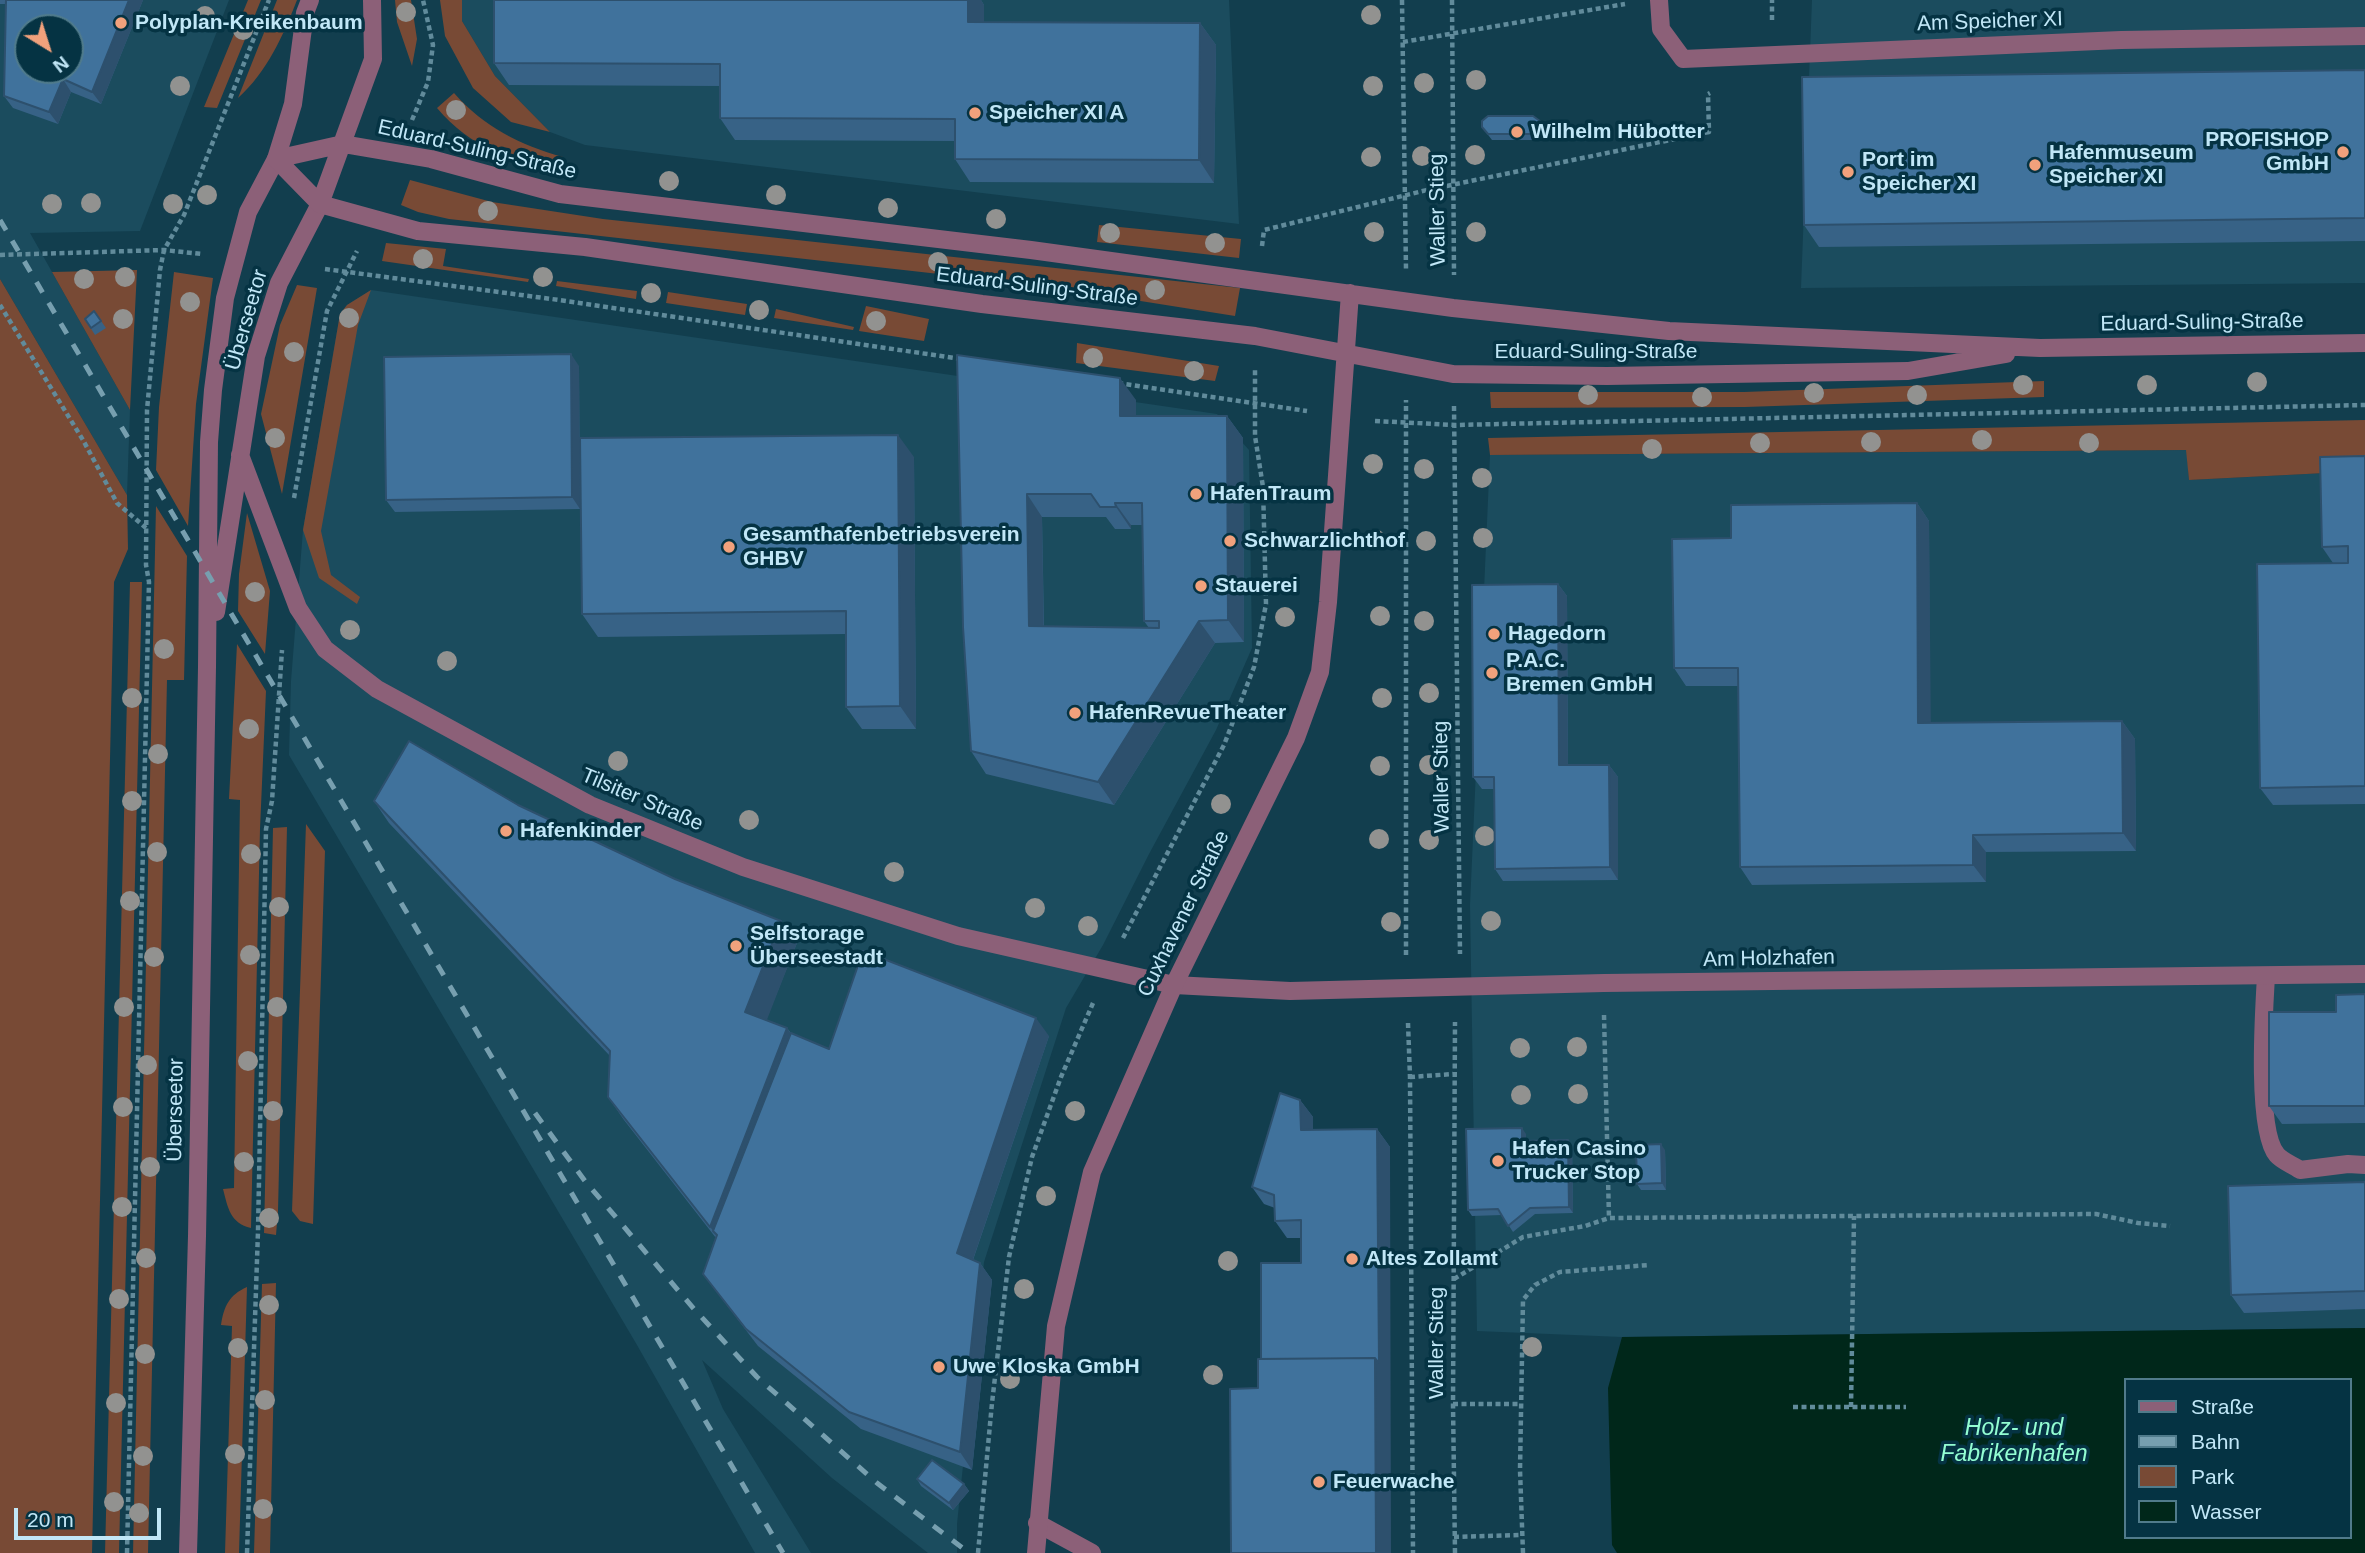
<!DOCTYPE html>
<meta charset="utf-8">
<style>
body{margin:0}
#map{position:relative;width:2365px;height:1553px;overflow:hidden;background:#123e4e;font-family:Arial,sans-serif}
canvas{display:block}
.legend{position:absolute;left:2124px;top:1378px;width:228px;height:161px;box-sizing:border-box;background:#053343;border:2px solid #507b8b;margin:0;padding:9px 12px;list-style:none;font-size:21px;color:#c1e7f7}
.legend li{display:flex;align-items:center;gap:14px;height:35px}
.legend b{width:35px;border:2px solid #507b8b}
.north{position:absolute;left:14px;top:14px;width:70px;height:70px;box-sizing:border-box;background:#053343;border:2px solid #507b8b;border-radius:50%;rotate:142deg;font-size:19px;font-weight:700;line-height:28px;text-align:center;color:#c1e7f7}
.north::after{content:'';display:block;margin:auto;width:24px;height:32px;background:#f1a17c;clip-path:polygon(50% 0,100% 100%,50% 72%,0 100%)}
.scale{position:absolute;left:14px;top:1508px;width:147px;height:32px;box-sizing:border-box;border:4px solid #c1e7f7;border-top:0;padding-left:9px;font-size:21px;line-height:24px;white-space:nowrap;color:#c1e7f7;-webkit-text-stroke:5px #053343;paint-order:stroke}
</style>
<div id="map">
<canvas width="2365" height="1553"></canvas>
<ul class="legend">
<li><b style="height:9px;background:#8c6078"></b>Straße</li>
<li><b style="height:9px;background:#779faf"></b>Bahn</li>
<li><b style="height:19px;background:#784a35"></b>Park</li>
<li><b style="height:19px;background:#00271a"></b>Wasser</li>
</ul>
<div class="north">N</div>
<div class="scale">20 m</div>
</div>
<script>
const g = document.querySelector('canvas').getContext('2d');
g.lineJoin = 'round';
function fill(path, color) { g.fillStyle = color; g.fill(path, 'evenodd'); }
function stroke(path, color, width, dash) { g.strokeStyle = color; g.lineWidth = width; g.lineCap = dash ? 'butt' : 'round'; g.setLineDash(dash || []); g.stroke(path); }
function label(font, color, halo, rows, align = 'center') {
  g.font = font + ' Arial,sans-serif'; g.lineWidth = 7; g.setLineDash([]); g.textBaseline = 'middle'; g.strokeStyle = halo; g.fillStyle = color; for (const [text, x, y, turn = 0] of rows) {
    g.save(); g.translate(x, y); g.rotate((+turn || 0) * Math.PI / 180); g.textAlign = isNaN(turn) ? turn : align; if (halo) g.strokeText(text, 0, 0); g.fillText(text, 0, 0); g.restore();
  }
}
fill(new Path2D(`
 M 0,0 L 229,0 L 140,231 L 30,233 L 130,410 L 127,495 L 0,279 ZM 28,28 L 70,28 L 70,70 L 28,70 Z
 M 462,0 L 1229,0 L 1239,224 L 585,145 L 550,132 L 495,76 L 462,21 Z
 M 1812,0 L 2365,0 L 2365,283 L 1801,288 Z
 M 371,290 L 1217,414 L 1249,450 L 1252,648 L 1216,730 L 1149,854 L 1103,945 L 1066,1008 L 984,1262 L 957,1524 L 957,1553 L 928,1553 L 832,1478 L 702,1360 L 723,1409 L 811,1553 L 755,1553 L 637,1345 L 289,755 L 291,681 L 303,530 L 340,314 L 347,305 Z
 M 2187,450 L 2189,480 L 2365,471 L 2365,1328 L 1622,1337 L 1477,1331 L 1470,905 L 1490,455 Z`), '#1b4c5e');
fill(new Path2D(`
 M 248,0 L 261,0 L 217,108 L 204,107 Z
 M 277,0 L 297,0 C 283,36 267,72 238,98 Z
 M 395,0 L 411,0 L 417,39 L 412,66 L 397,22 Z
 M 440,0 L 462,0 L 462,21 L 495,76 L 550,132 L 511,122 L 473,88 L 445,36 Z
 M 454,93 C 484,127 520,145 563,157 L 559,175 C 510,160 471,148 437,108 Z
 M 410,180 L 492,202 L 603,219 L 1240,288 L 1235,316 L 1046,286 L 449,219 L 418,212 L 401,205 Z
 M 1099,225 L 1241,239 L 1239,258 L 1097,242 Z
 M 386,243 L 446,249 L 443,266 L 529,279 L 528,282 L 382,261 Z
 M 137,270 L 130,410 L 52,272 Z
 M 174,272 L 213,278 L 196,404 L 188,526 L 156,470 L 159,407 Z
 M 0,279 L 127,495 L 128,549 L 114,582 L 92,1553 L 0,1553 Z
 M 557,281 L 637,291 L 636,299 L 556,286 Z
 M 297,285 L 317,288 L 282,494 L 261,414 L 280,325 Z
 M 371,290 L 358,325 L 321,531 L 331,575 L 360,597 L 357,604 L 319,578 L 303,530 L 340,314 L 347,305 Z
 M 668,292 L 747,304 L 745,315 L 666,303 Z
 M 866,306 L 929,319 L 924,341 L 859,331 Z
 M 776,309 L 854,327 L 853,330 L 774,318 Z
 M 1077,343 L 1219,366 L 1215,381 L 1076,363 Z
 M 2044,381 L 2044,397 L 1745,407 L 1491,408 L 1490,392 L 1744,392 Z
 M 2365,420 L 2365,471 L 2189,480 L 2186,450 L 1490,455 L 1488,438 Z
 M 156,506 L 187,556 L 184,680 L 167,680 L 148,1553 L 133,1553 Z
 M 247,513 L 270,591 L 265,654 L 238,611 L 239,574 Z
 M 130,582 L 142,582 L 119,1553 L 105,1553 Z
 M 237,644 L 266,691 L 260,829 L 251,1228 C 230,1223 228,1208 223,1189 L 234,1188 L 240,800 L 229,799 Z
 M 306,824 L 325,851 L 313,1224 L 300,1221 L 292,1211 Z
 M 287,827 L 278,1211 L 276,1235 L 264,1233 L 273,828 Z
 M 276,1283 L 270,1553 L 254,1553 L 262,1284 Z
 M 247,1287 L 239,1553 L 225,1553 L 232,1326 L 221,1325 C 224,1306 229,1295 247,1287 Z`), '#784a35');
fill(new Path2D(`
 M 2365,1328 L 2365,1553 L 1617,1553 L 1612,1545 L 1608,1388 L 1622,1337 ZM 2125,1380 L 2349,1380 L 2349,1537 L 2125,1537 Z`), '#00271a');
stroke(new Path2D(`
 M 1402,0 L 1406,269
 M 1452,0 L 1454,275
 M 1772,20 L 1772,0
 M 1403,42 L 1625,4
 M 412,120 L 428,82 L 433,45 L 423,0
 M 1262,246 L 1264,230 L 1427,190 L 1709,132 L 1708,94 L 1710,93
 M 0,255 L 164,250 L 202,254
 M 325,269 L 559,300 L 961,359
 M 0,305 L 83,440 L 117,503 L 146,528
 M 1118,383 L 1307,411
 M 1454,406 L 1460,954
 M 1375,421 L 1455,425 L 2365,405
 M 294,498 L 327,311 L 357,251
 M 1123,938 L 1224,745 L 1254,667 L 1266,604 L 1263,487 L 1255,436 L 1255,370
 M 1406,955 L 1406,400
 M 1604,1015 L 1609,1218
 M 1408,1023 L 1410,1077 L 1413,1553
 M 1410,1077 L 1453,1074
 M 1454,1279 L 1523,1237 L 1585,1226 L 1609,1218 L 2096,1214 L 2138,1223 L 2170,1226
 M 1453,1404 L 1521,1404
 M 1793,1407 L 1906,1407
 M 1851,1407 L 1854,1216
 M 1454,1537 L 1522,1535
 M 127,1553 L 149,582 L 146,565 L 147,410 L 160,270 L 164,250 L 184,215 L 269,0
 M 247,1553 L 258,1231 L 266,829 L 272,801 L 282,650
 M 978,1553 L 992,1403 L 1009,1257 L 1032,1157 L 1061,1077 L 1093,1003
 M 1455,1553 L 1453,1404 L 1455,1022
 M 1523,1553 L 1520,1470 L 1523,1300 L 1535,1285 L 1560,1272 L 1649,1265`), '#618b9b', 4.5, [5, 3.5]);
stroke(new Path2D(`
 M 1659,0 L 1661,29 L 1683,59 L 2121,40 L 2365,36
 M 2266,976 C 2264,1010 2256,1131 2277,1155 C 2282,1161 2293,1165 2300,1170 L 2348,1164 L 2365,1165`), '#8c6078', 18);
stroke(new Path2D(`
 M 240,455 L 298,608 L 325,649 L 377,689 L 590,805 L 743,867 L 958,936 L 1174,985 L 1290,991 L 1604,983 L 2365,974
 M 216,612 L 256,356 L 279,283 L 320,204
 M 1037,1523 L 1092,1553
 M 188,1553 L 197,1236 L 207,667 L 209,442 L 213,390 L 225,298 L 248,212 L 276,159`), '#8c6078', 18);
stroke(new Path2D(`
 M 276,159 L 343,144 L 431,159 L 560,194 L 1031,250 L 1453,308 L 1669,331 L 2040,348 L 2365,343
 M 276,159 L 320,204 L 418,231 L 585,247 L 982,304 L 1255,336 L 1453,374 L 1607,376 L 1908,371 L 2006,354
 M 276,159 L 293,104 L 305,13 L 310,0
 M 320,204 L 373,59 L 372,0
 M 1036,1553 L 1056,1326 L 1092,1172 L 1174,985 L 1296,738 L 1320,672 L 1328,602 L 1350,293`), '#8c6078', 18);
stroke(new Path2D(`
 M 0,220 L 783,1553
 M 535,1113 L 585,1181 L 694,1309 L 757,1377 L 877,1483 L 969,1553`), '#779faf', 5, [12, 12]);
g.fillStyle = '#929290';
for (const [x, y] of [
 [406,12],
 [1371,15],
 [205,16],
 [243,30],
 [1476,80],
 [1424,83],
 [180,86],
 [1373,86],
 [456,110],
 [1475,155],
 [1422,156],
 [1371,157],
 [669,181],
 [207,195],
 [776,195],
 [91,203],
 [52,204],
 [173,204],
 [888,208],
 [488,211],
 [996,219],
 [1374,232],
 [1476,232],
 [1110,233],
 [1215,243],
 [423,259],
 [938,262],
 [125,277],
 [543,277],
 [84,279],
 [1155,290],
 [651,293],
 [190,302],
 [759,310],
 [349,318],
 [123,319],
 [876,321],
 [294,352],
 [1093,358],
 [1194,371],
 [2257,382],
 [2023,385],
 [2147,385],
 [1814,393],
 [1588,395],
 [1917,395],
 [1702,397],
 [275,438],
 [1982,440],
 [1871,442],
 [1760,443],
 [2089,443],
 [1652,449],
 [1373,464],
 [1424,469],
 [1482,478],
 [1483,538],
 [1375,539],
 [1426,541],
 [255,592],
 [1380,616],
 [1285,617],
 [1424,621],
 [350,630],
 [164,649],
 [447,661],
 [1429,693],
 [132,698],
 [1382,698],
 [249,729],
 [158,754],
 [618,761],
 [1429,765],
 [1380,766],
 [132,801],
 [1221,804],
 [749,820],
 [1485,836],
 [1379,839],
 [1429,840],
 [157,852],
 [251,854],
 [894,872],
 [130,901],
 [279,907],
 [1035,908],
 [1491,921],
 [1391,922],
 [1088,926],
 [250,955],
 [154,957],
 [124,1007],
 [277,1007],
 [1577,1047],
 [1520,1048],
 [248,1061],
 [147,1065],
 [1578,1094],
 [1521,1095],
 [123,1107],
 [273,1111],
 [1075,1111],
 [244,1162],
 [150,1167],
 [1046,1196],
 [122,1207],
 [269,1218],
 [146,1258],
 [1228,1261],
 [1024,1289],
 [119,1299],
 [269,1305],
 [1532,1347],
 [238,1348],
 [145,1354],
 [1213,1375],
 [1010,1379],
 [265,1400],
 [116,1403],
 [235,1454],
 [143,1456],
 [114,1502],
 [263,1509],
 [139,1513]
]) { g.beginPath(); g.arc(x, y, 10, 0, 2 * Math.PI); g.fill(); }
fill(new Path2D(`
 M 0,0 L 143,0 L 101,104 L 71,92 L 58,124 L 13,108 L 4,96 L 6,4 L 0,4 Z
 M 494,0 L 981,0 L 984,5 L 984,22 L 1200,23 L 1216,45 L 1214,183 L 970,182 L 955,159 L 955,141 L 735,140 L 720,118 L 720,86 L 509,85 L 494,63 Z
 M 2365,70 L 2365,241 L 1819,247 L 1804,225 Z
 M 1544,124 L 1548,130 L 1543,139 L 1537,140 L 1492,140 L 1482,127 Z
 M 94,311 L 106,328 L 95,335 L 85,319 Z
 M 957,355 L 1136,400 L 1136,416 L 1227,416 L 1243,438 L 1244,642 L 1215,643 L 1114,805 L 986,774 L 971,751 ZM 1042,517 L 1106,517 L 1115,529 L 1131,529 L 1131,525 L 1143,525 L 1144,621 L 1149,628 L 1044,626 Z
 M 579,366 L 580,509 L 395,512 L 386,500 Z
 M 2365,456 L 2365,804 L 2273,805 L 2260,788 L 2333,563 L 2322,547 Z
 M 914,457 L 916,729 L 862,729 L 846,707 L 846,634 L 598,637 L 582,614 Z
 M 1917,503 L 1929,521 L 1930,723 L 2122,721 L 2135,739 L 2136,851 L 1986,852 L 1986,882 L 1752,885 L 1740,867 L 1738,686 L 1686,686 L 1674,668 L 1731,538 Z
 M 1558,584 L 1567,596 L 1568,765 L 1609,765 L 1618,777 L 1618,880 L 1503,881 L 1495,869 L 1494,789 L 1482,789 L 1473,777 Z
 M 374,801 L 518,805 L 675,879 L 781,921 L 797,943 L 766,1020 L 787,1028 L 791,1033 L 829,1049 L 1049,1036 L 973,1260 L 980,1263 L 992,1280 L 972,1470 L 861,1429 L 758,1346 L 703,1274 L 716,1238 L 624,1120 L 608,1097 L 610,1056 L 389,823 Z
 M 2365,994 L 2365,1123 L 2282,1124 L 2269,1106 L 2336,1012 Z
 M 1300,1100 L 1313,1117 L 1313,1130 L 1377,1129 L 1390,1147 L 1258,1388 L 1261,1359 L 1301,1263 L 1301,1238 L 1287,1238 L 1275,1221 L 1275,1208 L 1264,1204 L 1252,1187 Z
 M 1526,1134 L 1526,1141 L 1572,1146 L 1573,1213 L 1535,1214 L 1513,1232 L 1502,1215 L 1472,1216 L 1468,1210 Z
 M 1665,1150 L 1666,1190 L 1641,1190 L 1637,1184 Z
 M 2365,1182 L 2365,1309 L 2244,1313 L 2231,1295 Z
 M 917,1479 L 964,1484 L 969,1491 L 953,1510 L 921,1486 Z`), '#376286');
fill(new Path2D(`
 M 129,0 L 143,0 L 101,104 L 92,92 Z
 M 968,0 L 981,0 L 984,5 L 984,44 L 968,22 Z
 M 1200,23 L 1216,45 L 1214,183 L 1199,160 Z
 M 63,79 L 71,92 L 58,124 L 49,112 Z
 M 1544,124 L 1548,130 L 1543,139 L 1539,133 Z
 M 571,354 L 579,366 L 580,509 L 572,497 Z
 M 1120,378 L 1136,400 L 1136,438 L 1120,416 Z
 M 1227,416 L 1243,438 L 1244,642 L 1228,620 Z
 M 898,435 L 914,457 L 916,729 L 900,706 Z
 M 1027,494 L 1042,517 L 1044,648 L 1029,626 Z
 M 1115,503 L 1131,525 L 1131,529 L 1116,507 Z
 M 1917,503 L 1929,521 L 1931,741 L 1918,723 Z
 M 1558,584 L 1567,596 L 1568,777 L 1559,765 Z
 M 1199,621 L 1215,643 L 1114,805 L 1098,782 Z
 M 2122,721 L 2135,739 L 2136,851 L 2123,833 Z
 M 1609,765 L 1618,777 L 1618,880 L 1610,867 Z
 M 1973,835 L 1986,852 L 1986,882 L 1973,865 Z
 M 781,921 L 797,943 L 761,1035 L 745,1012 Z
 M 1036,1018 L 1049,1036 L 969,1271 L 957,1253 Z
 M 787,1028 L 803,1051 L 717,1235 L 710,1227 Z
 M 1300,1100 L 1313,1117 L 1313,1147 L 1301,1130 Z
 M 1522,1128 L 1526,1134 L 1526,1147 L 1522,1141 Z
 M 1377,1129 L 1390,1147 L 1391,1553 L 1376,1553 L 1375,1358 Z
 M 1568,1140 L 1572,1146 L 1573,1213 L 1569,1207 Z
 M 1661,1144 L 1665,1150 L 1666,1190 L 1662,1183 Z
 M 980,1263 L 992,1280 L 972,1470 L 960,1452 Z
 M 964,1484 L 969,1491 L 953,1510 L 949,1503 Z`), '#2d506d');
const building = new Path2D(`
 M 6,0 L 129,0 L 92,92 L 63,79 L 49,112 L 4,96 ZM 28,28 L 70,28 L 70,70 L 28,70 Z
 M 494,0 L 968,0 L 968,22 L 1200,23 L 1199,160 L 955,159 L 955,119 L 720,118 L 720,64 L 494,63 Z
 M 2365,70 L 2365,218 L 1804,225 L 1802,77 Z
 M 1488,116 L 1533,116 L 1544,124 L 1539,133 L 1533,134 L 1488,134 L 1482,127 L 1482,121 Z
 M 94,311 L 101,321 L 91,328 L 85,319 Z
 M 571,354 L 572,497 L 386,500 L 384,357 Z
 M 957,355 L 1120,378 L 1120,416 L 1227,416 L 1228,620 L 1199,621 L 1098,782 L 971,751 L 963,627 ZM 1027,494 L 1091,494 L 1100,507 L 1116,507 L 1115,503 L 1142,503 L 1144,621 L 1159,621 L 1159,628 L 1029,626 Z
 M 898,435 L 900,706 L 846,707 L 846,611 L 582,614 L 580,438 Z
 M 2365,456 L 2365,786 L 2260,788 L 2257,564 L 2348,563 L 2348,546 L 2322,547 L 2320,457 Z
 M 1917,503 L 1918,723 L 2122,721 L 2123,833 L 1973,835 L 1973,865 L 1740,867 L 1738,668 L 1674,668 L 1672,539 L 1731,538 L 1731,505 Z
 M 1558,584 L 1559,765 L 1609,765 L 1610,867 L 1495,869 L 1494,777 L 1473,777 L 1472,585 Z
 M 409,741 L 518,805 L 675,879 L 781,921 L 745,1012 L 787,1028 L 710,1227 L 608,1097 L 610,1051 L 374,801 Z
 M 863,951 L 1036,1018 L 957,1253 L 980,1263 L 960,1452 L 849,1412 L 746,1329 L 703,1274 L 717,1235 L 713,1231 L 791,1033 L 829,1049 Z
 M 2365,994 L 2365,1106 L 2269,1106 L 2269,1012 L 2336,1012 L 2336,995 Z
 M 1280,1093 L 1300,1100 L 1301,1130 L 1377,1129 L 1379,1363 L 1375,1358 L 1261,1359 L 1261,1263 L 1301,1263 L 1301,1220 L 1275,1221 L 1274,1195 L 1252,1187 Z
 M 1522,1128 L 1522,1141 L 1568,1140 L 1569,1207 L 1530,1208 L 1508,1226 L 1498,1209 L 1468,1210 L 1466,1129 Z
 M 1661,1144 L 1662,1183 L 1637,1184 L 1636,1145 Z
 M 2365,1182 L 2365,1291 L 2231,1295 L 2228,1186 Z
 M 1375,1358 L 1376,1553 L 1231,1553 L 1230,1389 L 1258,1388 L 1258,1359 Z
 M 932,1460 L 964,1484 L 949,1503 L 917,1479 Z`);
fill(building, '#40729c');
stroke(building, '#2d506d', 2);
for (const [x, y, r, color] of [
 [121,23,7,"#f1a17c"],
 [975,113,7,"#f1a17c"],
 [1517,132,7,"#f1a17c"],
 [2343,152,7,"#f1a17c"],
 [2035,165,7,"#f1a17c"],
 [1848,172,7,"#f1a17c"],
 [1196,494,7,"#f1a17c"],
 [1230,541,7,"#f1a17c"],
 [729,547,7,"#f1a17c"],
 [1201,586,7,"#f1a17c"],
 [1494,634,7,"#f1a17c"],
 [1492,673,7,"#f1a17c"],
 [1075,713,7,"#f1a17c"],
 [506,831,7,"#f1a17c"],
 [736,946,7,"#f1a17c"],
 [1498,1161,7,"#f1a17c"],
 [1352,1259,7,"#f1a17c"],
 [939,1367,7,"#f1a17c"],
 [1319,1482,7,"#f1a17c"]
]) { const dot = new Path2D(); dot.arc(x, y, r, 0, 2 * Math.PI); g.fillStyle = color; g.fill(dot); stroke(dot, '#053343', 2.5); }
label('21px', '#c1e7f7', '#053343', [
 ["Am Speicher XI",1990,22,-2],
 ["Eduard-Suling-Straße",477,150,13],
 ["Waller Stieg",1438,210,-91],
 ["Eduard-Suling-Straße",1037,287,7],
 ["Überseetor",247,320,-74],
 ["Eduard-Suling-Straße",2202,323,-1],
 ["Eduard-Suling-Straße",1596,352],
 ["Waller Stieg",1442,777,-91],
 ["Tilsiter Straße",642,800,23],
 ["Cuxhavener Straße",1184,914,-64],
 ["Am Holzhafen",1769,959,-1],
 ["Überseetor",176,1110,-89],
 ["Waller Stieg",1437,1343,-90]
]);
label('bold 21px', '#c1e7f7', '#053343', [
 ["Polyplan-Kreikenbaum",135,23],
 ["Speicher XI A",989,113],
 ["Wilhelm Hübotter",1531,132],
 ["PROFISHOP",2329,140,"right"],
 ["GmbH",2329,164,"right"],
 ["Hafenmuseum",2049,153],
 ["Speicher XI",2049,177],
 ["Port im",1862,160],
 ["Speicher XI",1862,184],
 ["HafenTraum",1210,494],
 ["Gesamthafenbetriebsverein",743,535],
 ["GHBV",743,559],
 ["Schwarzlichthof",1244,541],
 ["Stauerei",1215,586],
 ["Hagedorn",1508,634],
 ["P.A.C.",1506,661],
 ["Bremen GmbH",1506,685],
 ["HafenRevueTheater",1089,713],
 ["Hafenkinder",520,831],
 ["Selfstorage",750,934],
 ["Überseestadt",750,958],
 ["Hafen Casino",1512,1149],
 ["Trucker Stop",1512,1173],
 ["Altes Zollamt",1366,1259],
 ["Uwe Kloska GmbH",953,1367],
 ["Feuerwache",1333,1482]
], 'left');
label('italic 23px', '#93fdd2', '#053343', [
 ["Holz- und",2014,1429],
 ["Fabrikenhafen",2014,1455]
]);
</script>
